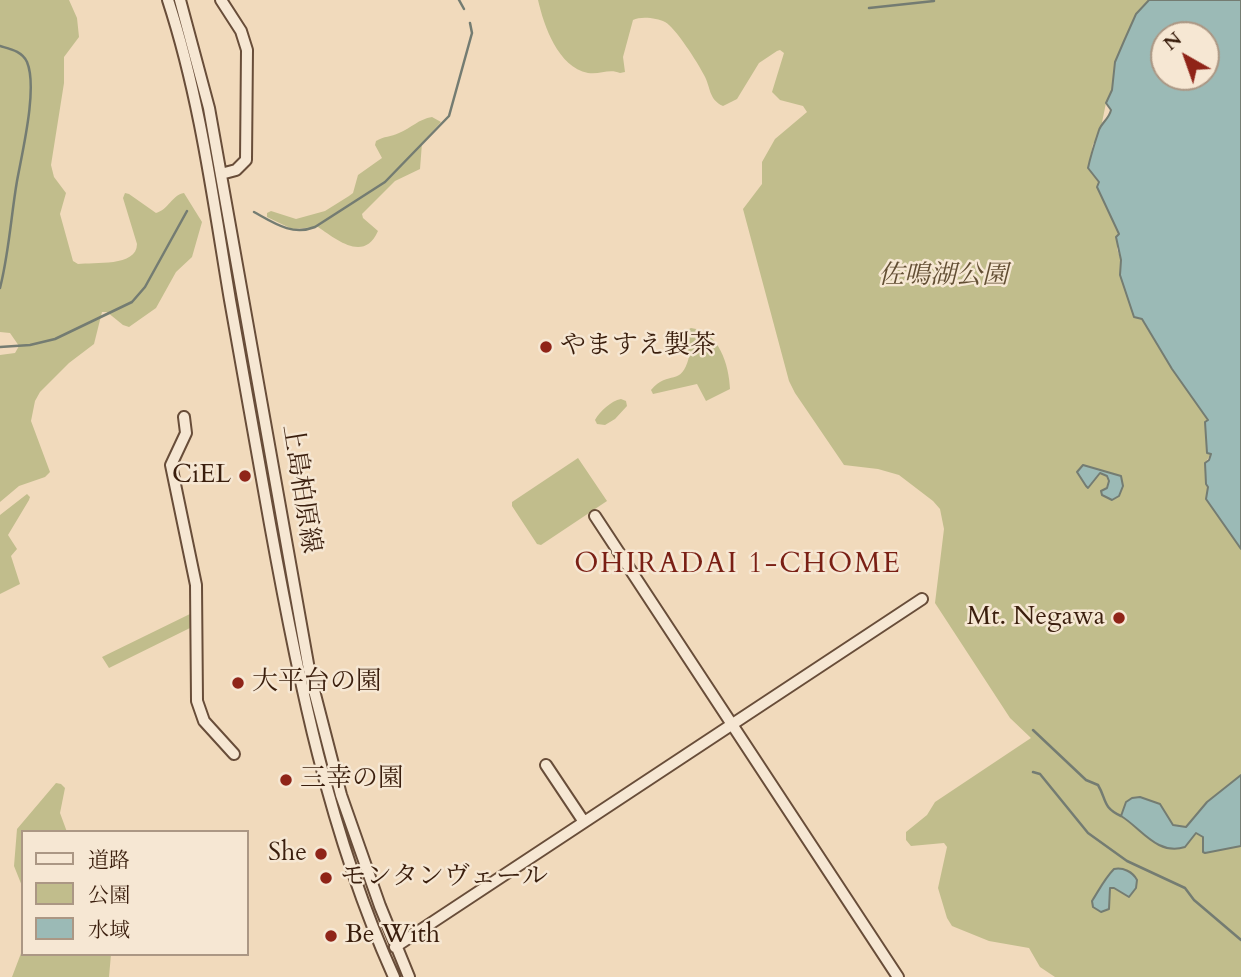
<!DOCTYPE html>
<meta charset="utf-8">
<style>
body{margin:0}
#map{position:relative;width:1241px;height:977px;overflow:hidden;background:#f1dabc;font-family:Cardo,"Noto Serif JP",serif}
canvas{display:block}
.legend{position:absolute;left:21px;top:830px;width:228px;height:126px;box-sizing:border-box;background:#f6e7d3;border:2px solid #ab9784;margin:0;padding:9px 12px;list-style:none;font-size:21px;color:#3a1e0d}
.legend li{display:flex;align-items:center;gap:14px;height:35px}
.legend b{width:35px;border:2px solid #ab9784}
.north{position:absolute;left:1150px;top:21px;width:70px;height:70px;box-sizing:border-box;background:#f6e7d3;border:2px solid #ab9784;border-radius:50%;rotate:320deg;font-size:19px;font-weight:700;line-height:28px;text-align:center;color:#3a1e0d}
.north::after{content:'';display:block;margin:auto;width:24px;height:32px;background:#8f2418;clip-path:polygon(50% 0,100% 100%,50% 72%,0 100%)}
</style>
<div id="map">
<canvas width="1241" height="977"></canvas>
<ul class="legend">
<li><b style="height:9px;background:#f6e7d3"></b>道路</li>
<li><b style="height:19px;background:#c1bd8c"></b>公園</li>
<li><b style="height:19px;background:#9bbab6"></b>水域</li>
</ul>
<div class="north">N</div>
</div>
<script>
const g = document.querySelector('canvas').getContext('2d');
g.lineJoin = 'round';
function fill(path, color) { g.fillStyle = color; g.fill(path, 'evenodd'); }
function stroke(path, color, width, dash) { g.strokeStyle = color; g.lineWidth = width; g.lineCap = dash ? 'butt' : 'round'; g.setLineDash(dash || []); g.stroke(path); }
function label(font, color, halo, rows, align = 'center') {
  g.font = font + ' Cardo,"Noto Serif JP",serif'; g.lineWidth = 5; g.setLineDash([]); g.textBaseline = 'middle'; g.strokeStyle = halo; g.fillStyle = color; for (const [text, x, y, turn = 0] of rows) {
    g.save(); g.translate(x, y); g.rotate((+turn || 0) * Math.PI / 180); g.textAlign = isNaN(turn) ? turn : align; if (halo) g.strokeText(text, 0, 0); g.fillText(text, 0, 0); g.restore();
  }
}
fill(new Path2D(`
 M 0,0 L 69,0 L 77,18 L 79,37 L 64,57 L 64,83 L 51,165 L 54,177 L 66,193 L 60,214 L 73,261 L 78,264 C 94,262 137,267 137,244 L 123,198 L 125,193 L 129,194 L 156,213 C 168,210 172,195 184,193 L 202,222 L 192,257 L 176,272 L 156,308 L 129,327 L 123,325 L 107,312 L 102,312 L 94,344 L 69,363 L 40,392 L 35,401 L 31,421 L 50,472 L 45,477 L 19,486 L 0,502 L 0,355 L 15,353 L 19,346 L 10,333 L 0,332 Z
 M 538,0 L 1149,0 L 1136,14 L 1115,62 L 1112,90 L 1106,103 L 1099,137 L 1093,144 L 1088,168 L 1100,182 L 1097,187 L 1119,234 L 1117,249 L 1121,260 L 1120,275 L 1172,369 L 1208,420 L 1205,423 L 1207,452 L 1211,454 L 1205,463 L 1209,487 L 1206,499 L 1241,549 L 1241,977 L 1055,977 L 1040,967 L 1029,948 L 989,941 L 952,926 L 947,918 L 938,888 L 947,847 L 944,843 L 911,846 L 906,840 L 906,832 L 927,815 L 935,802 L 1031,738 L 1010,718 L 935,603 L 944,529 L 940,509 L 933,501 L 899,475 L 878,469 L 844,465 L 795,393 L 789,381 L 743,209 L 762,184 L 762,162 L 775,139 L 807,112 L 803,106 L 780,100 L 772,92 L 784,53 L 780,50 L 777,51 L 759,63 L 737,99 L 723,106 C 708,99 711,87 704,75 C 698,63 675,27 665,22 C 657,18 641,16 633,20 L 623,57 L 625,72 L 620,73 C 609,68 600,75 588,73 C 558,67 544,26 538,0 Z
 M 432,117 L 441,122 L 422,143 L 420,169 L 395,181 L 362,214 L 363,218 L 378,231 C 364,263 336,239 318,227 L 292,229 L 267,217 L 267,213 L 271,211 L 296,219 L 325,211 L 349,196 L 353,193 L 358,175 L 382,158 L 375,145 L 376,141 C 384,136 391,137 399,133 C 411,128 419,119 432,117 Z
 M 691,328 C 719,331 729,365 730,389 L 706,401 L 697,384 L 653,394 L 651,390 C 669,369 681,388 689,357 L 676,347 L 674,342 L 679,334 Z
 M 621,399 L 626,401 L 627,406 L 615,419 L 605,425 L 597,424 L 595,420 C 600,411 611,401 621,399 Z
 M 578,458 L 607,501 L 541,545 L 537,544 L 512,506 L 512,502 Z
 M 27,494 L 30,497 L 29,500 L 8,535 L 17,549 L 11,556 L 20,584 L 0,594 L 0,515 Z
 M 192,613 L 192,627 L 109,668 L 102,657 Z
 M 56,783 L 61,784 L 65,788 L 60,813 L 67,832 L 23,832 L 23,901 L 22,886 L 14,866 L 17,829 Z
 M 23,948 L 23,954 L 111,954 L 109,977 L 12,977 Z`), '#c1bd8c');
const water = new Path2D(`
 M 1149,0 L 1241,0 L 1241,549 L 1206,499 L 1208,487 L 1206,484 L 1205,463 L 1209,460 L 1211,454 L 1207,453 L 1205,422 L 1208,420 L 1172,369 L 1142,319 L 1134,317 L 1120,275 L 1121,260 L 1116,237 L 1119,234 L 1097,187 L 1099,182 L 1088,168 C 1091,154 1095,142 1099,130 C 1102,122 1109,119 1111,110 L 1106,103 L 1112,90 L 1115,62 L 1124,41 L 1136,14 ZM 1164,35 L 1206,35 L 1206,77 L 1164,77 Z
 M 1083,465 L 1121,476 L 1123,486 L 1119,496 L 1112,500 L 1102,495 L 1101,491 L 1107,488 L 1109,481 L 1107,476 L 1100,473 L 1088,488 L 1086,486 L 1077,472 Z
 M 1241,775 L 1241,846 L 1205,853 L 1203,852 L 1203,837 L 1196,833 L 1185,847 C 1157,856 1141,828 1121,816 L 1126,802 L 1132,798 L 1140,797 L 1160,804 L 1173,825 L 1186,827 L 1207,802 Z
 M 1114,869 C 1123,867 1133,872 1137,880 L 1136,888 L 1129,897 L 1114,888 L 1110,888 L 1109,909 L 1101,912 L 1093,907 L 1092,901 C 1099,890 1105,878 1114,869 Z`);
fill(water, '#9bbab6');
stroke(water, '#747c72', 2);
stroke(new Path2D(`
 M 459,0 L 464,9
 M 869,8 L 934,1
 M 0,46 C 10,49 22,51 27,62 C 38,88 22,153 17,181 C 11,216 9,253 0,288
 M 254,212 C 274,223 292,236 315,227 L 385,182 L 449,116 L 472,33 L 470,23
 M 0,347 L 30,345 L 55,339 L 132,302 L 145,287 L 187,211
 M 1033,730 L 1086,780 L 1098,785 C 1107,800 1102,807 1121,816
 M 1033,772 L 1040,774 L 1088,833 L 1127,861 L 1185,888 L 1194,900 L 1241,940`), '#747c72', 2.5);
const tertiary = new Path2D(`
 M 168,0 C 200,98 213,199 230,300 C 243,375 257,449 270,524 C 298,678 329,834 394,977
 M 180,0 L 209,108 L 310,675 L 341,795 L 380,906 L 409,977
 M 221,174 L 236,170 L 246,160 L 247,50 L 241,31 L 221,0
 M 184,417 L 186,433 L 171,465 L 196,585 L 197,701 L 204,721 L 234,754
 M 595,516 L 898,977
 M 546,765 L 584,822
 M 395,947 L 922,599`);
stroke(tertiary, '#684d39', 14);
stroke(tertiary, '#f6e7d3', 10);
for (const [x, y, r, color] of [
 [546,347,7,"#8f2418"],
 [245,476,7,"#8f2418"],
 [1119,618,7,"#8f2418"],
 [238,683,7,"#8f2418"],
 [286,780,7,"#8f2418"],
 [321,854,7,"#8f2418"],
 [326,878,7,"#8f2418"],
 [331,936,7,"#8f2418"]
]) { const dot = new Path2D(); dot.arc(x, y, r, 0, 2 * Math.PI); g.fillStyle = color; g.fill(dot); stroke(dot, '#f6e7d3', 2.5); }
label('italic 26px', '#624e33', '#f6e7d3', [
 ["佐鳴湖公園",943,277]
]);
label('26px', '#3a1e0d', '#f6e7d3', [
 ["やますえ製茶",560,347],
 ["CiEL",231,476,"right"],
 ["Mt. Negawa",1105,618,"right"],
 ["大平台の園",252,683],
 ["三幸の園",300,780],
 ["She",307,854,"right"],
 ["モンタンヴェール",340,878],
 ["Be With",345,936]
], 'left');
label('26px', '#3a1e0d', '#f6e7d3', [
 ["上島柏原線",300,489,81]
]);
g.letterSpacing = '2px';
label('28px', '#7a1f14', '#f6e7d3', [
 ["OHIRADAI 1-CHOME",738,566]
]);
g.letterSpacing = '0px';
</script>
